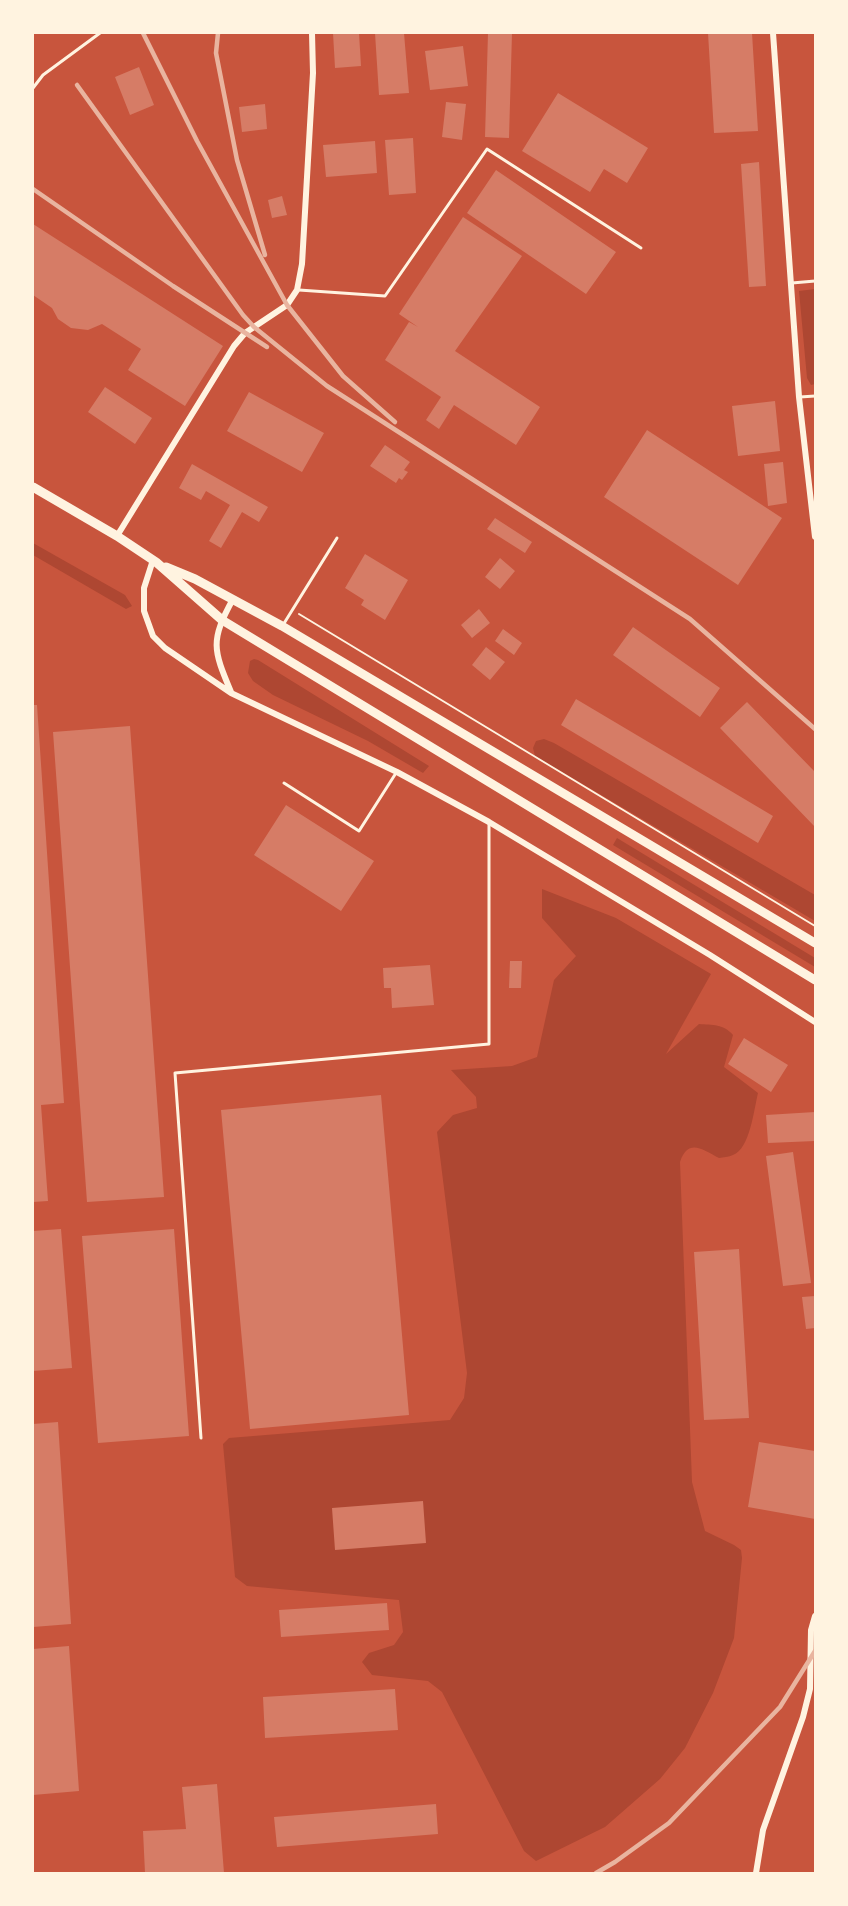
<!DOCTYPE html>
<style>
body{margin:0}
#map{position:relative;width:848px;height:1906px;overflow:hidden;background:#c8553d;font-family:"Noto Sans",sans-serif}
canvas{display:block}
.frame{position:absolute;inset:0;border:34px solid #fff3e0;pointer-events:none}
</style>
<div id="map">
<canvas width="848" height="1906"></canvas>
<div class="frame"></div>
</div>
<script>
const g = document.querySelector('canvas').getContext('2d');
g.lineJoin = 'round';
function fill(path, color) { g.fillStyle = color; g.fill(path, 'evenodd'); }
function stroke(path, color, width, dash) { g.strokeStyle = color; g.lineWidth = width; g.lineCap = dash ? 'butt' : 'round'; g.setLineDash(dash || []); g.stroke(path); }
fill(new Path2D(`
 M 815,289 L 815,384 L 811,385 L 807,378 L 799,291 Z
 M 33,543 L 125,595 L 132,606 L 126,609 L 33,555 Z
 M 254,659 L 258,660 L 429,766 L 423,773 L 368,741 L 273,695 L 253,681 L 248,673 L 250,661 Z
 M 544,739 L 554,743 L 815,895 L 815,921 L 535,756 L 533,748 L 536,741 Z
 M 617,838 L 815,958 L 815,967 L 613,845 Z
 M 542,889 L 616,918 L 711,974 L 666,1054 L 699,1024 C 712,1025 724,1024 733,1035 L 724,1067 L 758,1093 C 754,1109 750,1149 733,1155 C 729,1157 723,1157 719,1158 C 702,1149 688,1138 680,1162 L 692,1482 L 705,1531 L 734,1545 L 741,1550 L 742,1558 L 734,1638 L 713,1693 L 685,1748 L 660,1779 L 605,1827 L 536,1861 L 524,1851 L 442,1692 L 428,1681 L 372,1675 L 362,1662 L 369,1653 L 394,1645 L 403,1632 L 399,1600 L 247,1586 L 235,1577 L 223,1444 L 229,1438 L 450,1420 L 464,1398 L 467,1373 L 437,1132 L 453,1115 L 477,1108 L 476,1097 L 451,1070 L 512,1066 L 537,1057 L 554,980 L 576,956 L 542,918 Z`), '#ae4732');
fill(new Path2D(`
 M 333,33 L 359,33 L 361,66 L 335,68 Z
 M 375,33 L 404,33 L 409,93 L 379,95 Z
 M 488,33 L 512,33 L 509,138 L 485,137 Z
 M 708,33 L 752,33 L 758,131 L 714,133 Z
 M 463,46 L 468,86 L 430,90 L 425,51 Z
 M 139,67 L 154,105 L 130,115 L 115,77 Z
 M 558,93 L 648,148 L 627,183 L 604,169 L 590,192 L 522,151 Z
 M 446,102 L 466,104 L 462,140 L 442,137 Z
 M 265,104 L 267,129 L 242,132 L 239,107 Z
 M 413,138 L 416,193 L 389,195 L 385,140 Z
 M 375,141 L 377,173 L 326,177 L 323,145 Z
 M 759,162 L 766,286 L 749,287 L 741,164 Z
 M 496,170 L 616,252 L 586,294 L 467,213 Z
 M 282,196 L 287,215 L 272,218 L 268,200 Z
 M 463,217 L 522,256 L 455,351 L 540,407 L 516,445 L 454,405 L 439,429 L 426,420 L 441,397 L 385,360 L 409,322 L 418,327 L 399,314 Z
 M 33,224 L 223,346 L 185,406 L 128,370 L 141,349 L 102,324 L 88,330 L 71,328 L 58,319 L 52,308 L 33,295 Z
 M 105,387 L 152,418 L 135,444 L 88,412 Z
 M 249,392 L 324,433 L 302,472 L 227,431 Z
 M 775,401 L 780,451 L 738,456 L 732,406 Z
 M 647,430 L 782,518 L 738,585 L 604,497 Z
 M 385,445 L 410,462 L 404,470 L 408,472 L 402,480 L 399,478 L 396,483 L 370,466 Z
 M 783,462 L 787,503 L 768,506 L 764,464 Z
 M 192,464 L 268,507 L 259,522 L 242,512 L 221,548 L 209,541 L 230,505 L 206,491 L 201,500 L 179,488 Z
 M 495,518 L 532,542 L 525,553 L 487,529 Z
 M 365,554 L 408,580 L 385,620 L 361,605 L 364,600 L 345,588 Z
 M 500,558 L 515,571 L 500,589 L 485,577 Z
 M 479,609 L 490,623 L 472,638 L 461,625 Z
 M 633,627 L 720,688 L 700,717 L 613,655 Z
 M 503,629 L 522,643 L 514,655 L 495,641 Z
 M 486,647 L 505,662 L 490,680 L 472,665 Z
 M 576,699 L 773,816 L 758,843 L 561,725 Z
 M 747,702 L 815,772 L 815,827 L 720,728 Z
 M 33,705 L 37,705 L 64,1103 L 41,1105 L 48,1201 L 33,1202 Z
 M 130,726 L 164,1197 L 87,1202 L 53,732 Z
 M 286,805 L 374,861 L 341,911 L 254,855 Z
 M 510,961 L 522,961 L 521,988 L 509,988 Z
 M 430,965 L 434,1005 L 392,1008 L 391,988 L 384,988 L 383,968 Z
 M 744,1038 L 788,1065 L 771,1092 L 728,1064 Z
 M 381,1095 L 409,1415 L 250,1429 L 221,1110 Z
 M 815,1112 L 815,1141 L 768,1143 L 766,1115 Z
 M 793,1152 L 811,1283 L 783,1286 L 766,1156 Z
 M 61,1229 L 72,1368 L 33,1371 L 33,1231 Z
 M 174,1229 L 189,1436 L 98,1443 L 82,1236 Z
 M 739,1249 L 749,1418 L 704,1420 L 694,1252 Z
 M 815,1296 L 815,1328 L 806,1329 L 802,1297 Z
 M 58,1422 L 71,1624 L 33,1627 L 33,1424 Z
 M 759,1442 L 815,1451 L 815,1519 L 748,1507 Z
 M 423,1501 L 426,1543 L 335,1550 L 332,1508 Z
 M 387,1603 L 389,1630 L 281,1637 L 279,1610 Z
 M 69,1646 L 79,1791 L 33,1795 L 33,1649 Z
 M 395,1689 L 398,1730 L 265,1738 L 263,1697 Z
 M 217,1784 L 224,1873 L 145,1873 L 143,1831 L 186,1829 L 182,1787 Z
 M 436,1804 L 438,1834 L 277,1847 L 274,1817 Z`), '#d67c66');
stroke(new Path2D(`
 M 299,614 L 815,926`), '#fff3e0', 2);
stroke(new Path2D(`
 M 33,88 L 43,75 L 100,33
 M 792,283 L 815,281
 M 299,290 L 385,296 L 487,149 L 641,248
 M 800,397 L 815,396
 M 283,625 L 337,538
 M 284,783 L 359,831 L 396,773
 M 201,1438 L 175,1073 L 489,1044 L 489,824`), '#fff3e0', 3);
stroke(new Path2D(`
 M 773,33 L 799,397 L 815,537
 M 117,536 L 234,346 L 245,333 L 287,305 L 297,290 L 302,264 L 313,73 L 312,33
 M 153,560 L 144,588 L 144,611 L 153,636 L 165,648 L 231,693 L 397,772 L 489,822 L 710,955 L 815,1022
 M 231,692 C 213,649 210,641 233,599
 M 756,1873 L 763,1830 L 803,1717 L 810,1689 L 811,1630 L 815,1616`), '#fff3e0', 6);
stroke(new Path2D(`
 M 33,487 L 117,536 L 156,562 L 222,620 L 815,980
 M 166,567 L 195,579 L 282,626 L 815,943`), '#fff3e0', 9);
stroke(new Path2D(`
 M 143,33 L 197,141 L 287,305 L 343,376 L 395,422
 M 218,33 L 216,53 L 237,160 L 265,255
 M 77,85 L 243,315 L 254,327 L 327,386 L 690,619 L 815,729
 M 33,189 L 173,286 L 267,347
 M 596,1873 L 615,1862 L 669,1823 L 780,1707 L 815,1651`), '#e9b49f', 4.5);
</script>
